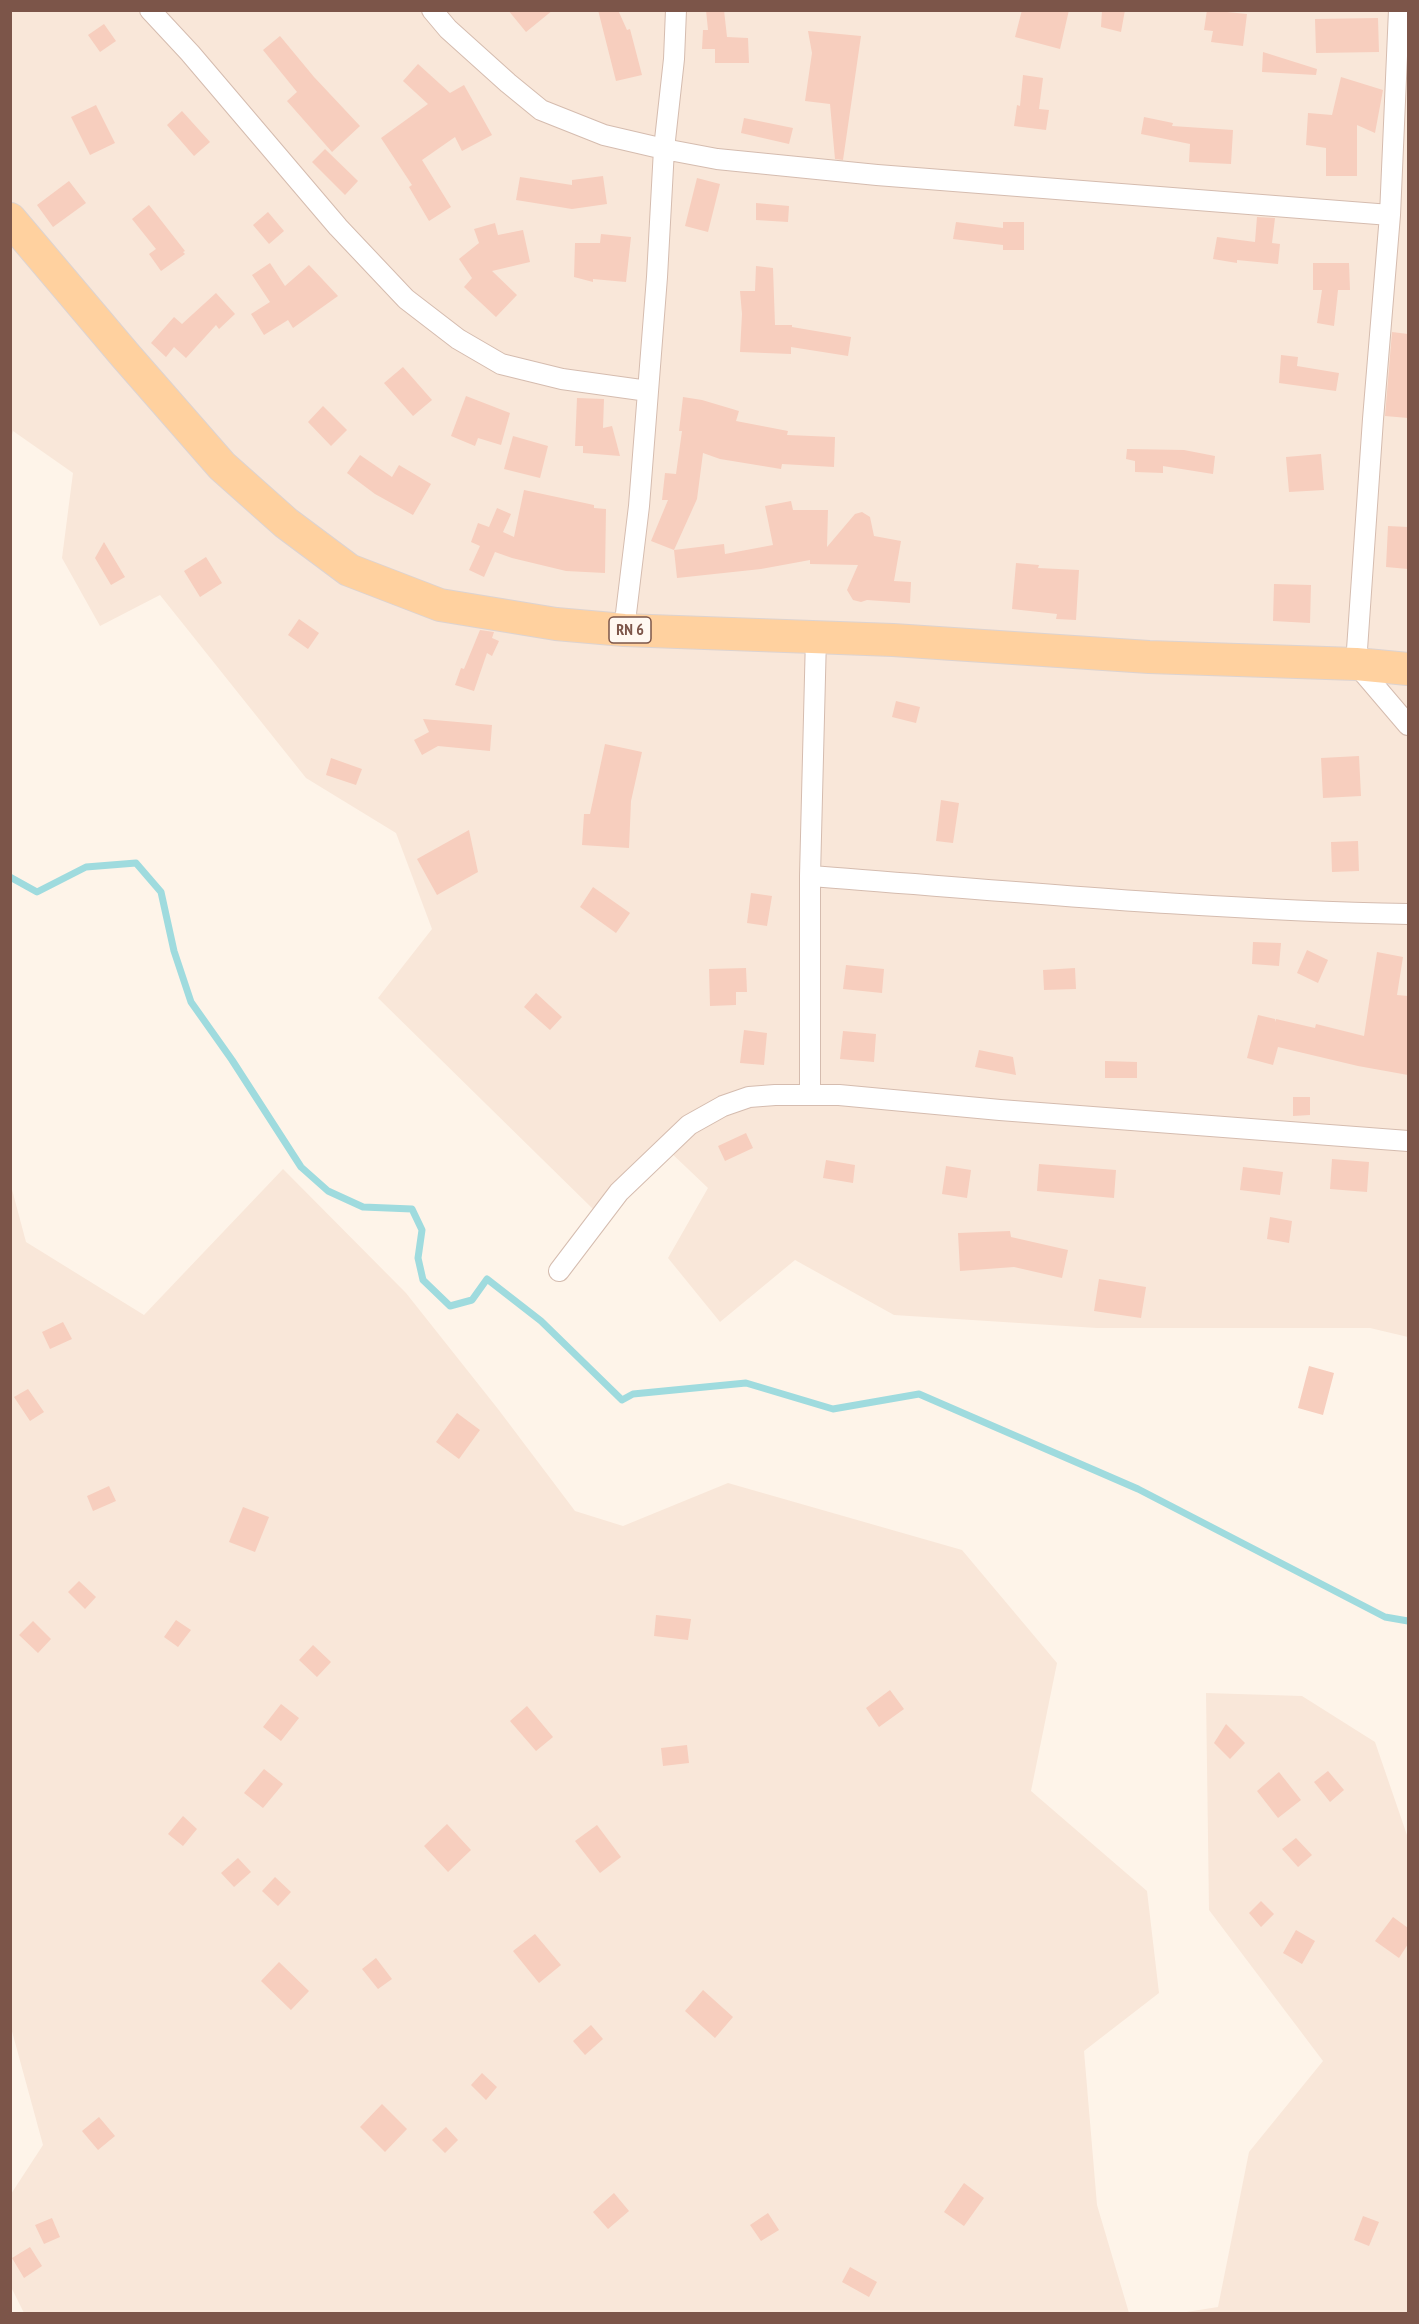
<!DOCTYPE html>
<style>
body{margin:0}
#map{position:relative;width:1419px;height:2324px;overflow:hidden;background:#fef4e9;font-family:"PT Sans Narrow",sans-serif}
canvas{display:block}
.frame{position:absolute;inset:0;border:12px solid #7c5549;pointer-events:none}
</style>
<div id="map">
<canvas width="1419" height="2324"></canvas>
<div class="frame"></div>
</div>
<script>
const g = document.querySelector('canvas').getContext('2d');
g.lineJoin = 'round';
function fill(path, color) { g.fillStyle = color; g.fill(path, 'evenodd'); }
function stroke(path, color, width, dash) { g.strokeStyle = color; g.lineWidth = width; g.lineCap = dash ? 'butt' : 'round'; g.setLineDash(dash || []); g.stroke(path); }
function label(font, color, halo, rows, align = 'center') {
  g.font = font + ' "PT Sans Narrow",sans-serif'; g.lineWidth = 4.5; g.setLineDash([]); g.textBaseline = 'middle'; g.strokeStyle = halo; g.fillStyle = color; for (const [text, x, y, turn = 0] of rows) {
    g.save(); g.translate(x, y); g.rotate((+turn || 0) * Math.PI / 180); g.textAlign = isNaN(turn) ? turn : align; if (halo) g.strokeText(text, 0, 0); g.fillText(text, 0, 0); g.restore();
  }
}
fill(new Path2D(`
 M 11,11 L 1408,11 L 1408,1337 L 1370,1328 L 1097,1328 L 894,1315 L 795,1260 L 720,1322 L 668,1258 L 708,1188 L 667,1149 L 594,1210 L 378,998 L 432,929 L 396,833 L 306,778 L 160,595 L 100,626 L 62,558 L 73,473 L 13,431 L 11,439 Z
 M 283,1169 L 406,1293 L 498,1409 L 575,1511 L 623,1526 L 728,1483 L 962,1550 L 1057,1663 L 1031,1791 L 1147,1891 L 1159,1993 L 1084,2051 L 1097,2205 L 1129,2313 L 24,2313 L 11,2287 L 11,2194 L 43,2145 L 10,2024 L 10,1182 L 26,1242 L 144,1315 Z
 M 1206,1693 L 1302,1696 L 1375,1742 L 1408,1838 L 1408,2313 L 1174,2314 L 1218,2307 L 1249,2152 L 1323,2061 L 1209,1910 Z`), '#f9e7d9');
stroke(new Path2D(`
 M 10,877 L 37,892 L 86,867 L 136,863 L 161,892 L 174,951 L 191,1002 L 232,1060 L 301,1167 L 328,1191 L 363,1207 L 412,1209 L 422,1230 L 418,1258 L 423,1280 L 450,1306 L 472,1300 L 487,1279 L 541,1321 L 622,1400 L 633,1394 L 746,1383 L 833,1409 L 919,1394 L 1138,1489 L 1385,1617 L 1408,1621`), '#9fdbde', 7);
fill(new Path2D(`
 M 508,10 L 553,10 L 526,32 Z
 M 598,10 L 618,10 L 627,30 L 630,29 L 642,75 L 616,81 Z
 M 706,10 L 724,10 L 727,37 L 748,38 L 749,63 L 715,63 L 715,49 L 702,49 L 703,30 L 708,30 Z
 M 1022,10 L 1069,10 L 1060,49 L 1015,37 Z
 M 1102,10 L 1125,10 L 1121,32 L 1101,27 Z
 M 1207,10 L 1247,14 L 1243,46 L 1211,42 L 1213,31 L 1204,30 Z
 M 1378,18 L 1379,52 L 1316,53 L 1315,19 Z
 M 104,24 L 116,41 L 100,52 L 88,35 Z
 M 808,31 L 861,36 L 843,160 L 835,159 L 830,104 L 805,101 L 812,53 Z
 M 280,36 L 314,77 L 360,126 L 332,152 L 287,101 L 297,92 L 263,50 Z
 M 1263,52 L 1317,69 L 1316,75 L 1262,72 Z
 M 418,64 L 450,93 L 464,85 L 492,135 L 462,151 L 455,137 L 422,160 L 451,207 L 429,221 L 409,187 L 412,185 L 381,138 L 428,104 L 403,81 Z
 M 1023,75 L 1043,78 L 1039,109 L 1049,110 L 1046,130 L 1014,126 L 1017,105 L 1020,106 Z
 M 1341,77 L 1383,90 L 1375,133 L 1357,125 L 1357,176 L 1326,176 L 1326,148 L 1306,145 L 1308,113 L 1332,115 Z
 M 96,105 L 115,143 L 90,155 L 71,117 Z
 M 182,111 L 210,142 L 194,156 L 167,125 Z
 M 1144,117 L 1173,123 L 1172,126 L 1233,130 L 1231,164 L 1189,162 L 1190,144 L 1141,134 Z
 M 744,118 L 793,128 L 789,144 L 741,133 Z
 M 325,149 L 358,181 L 345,195 L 312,162 Z
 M 603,176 L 607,204 L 572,209 L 516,200 L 520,177 L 572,185 L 572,180 Z
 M 697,178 L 720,184 L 708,232 L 685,226 Z
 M 69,181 L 86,203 L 53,227 L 37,205 Z
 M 756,203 L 789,206 L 788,222 L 756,220 Z
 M 149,205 L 185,251 L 183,252 L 185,254 L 161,271 L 149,254 L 156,249 L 132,219 Z
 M 268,212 L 284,231 L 269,244 L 253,225 Z
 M 1257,217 L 1275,218 L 1272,243 L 1280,244 L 1278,264 L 1237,260 L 1237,263 L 1213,259 L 1217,237 L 1255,242 Z
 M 956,222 L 1003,228 L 1003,222 L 1024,222 L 1024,250 L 1003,250 L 1003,245 L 953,239 Z
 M 495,223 L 498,235 L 523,230 L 530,262 L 492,271 L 517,295 L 496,317 L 464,287 L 472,278 L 459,259 L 479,243 L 474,229 Z
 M 601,234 L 631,237 L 626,282 L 593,279 L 593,282 L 574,277 L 575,243 L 600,243 Z
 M 270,263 L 285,286 L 309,265 L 338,296 L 293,328 L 288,320 L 264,335 L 251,314 L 270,302 L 252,275 Z
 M 1313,263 L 1349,263 L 1350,290 L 1338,290 L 1334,326 L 1317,323 L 1322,290 L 1313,290 Z
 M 756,266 L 773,268 L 775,325 L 792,325 L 792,327 L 851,337 L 848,356 L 791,347 L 791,354 L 740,352 L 742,314 L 740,291 L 755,291 Z
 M 216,293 L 235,314 L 219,329 L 216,325 L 186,358 L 174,347 L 166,357 L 151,343 L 174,317 L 182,324 Z
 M 1392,332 L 1408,334 L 1408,418 L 1385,416 Z
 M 1281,355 L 1298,357 L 1297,366 L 1339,373 L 1336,391 L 1279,383 Z
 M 403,367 L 432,400 L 413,416 L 384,383 Z
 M 466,396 L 510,413 L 501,445 L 478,438 L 475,446 L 451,436 Z
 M 683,397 L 702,400 L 739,411 L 736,421 L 788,431 L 787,435 L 835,437 L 834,467 L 782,464 L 781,469 L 720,459 L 703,453 L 697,499 L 674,550 L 651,541 L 668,500 L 662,500 L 665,473 L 676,474 L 682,431 L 679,431 Z
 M 577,398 L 604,399 L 603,428 L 612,426 L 620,456 L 583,453 L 583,446 L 575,446 Z
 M 323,406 L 347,430 L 331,446 L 308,422 Z
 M 513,436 L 548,446 L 540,478 L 504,469 Z
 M 1127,449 L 1184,450 L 1215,456 L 1213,474 L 1163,466 L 1163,473 L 1135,472 L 1135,461 L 1126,459 Z
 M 1321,454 L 1324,490 L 1289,492 L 1286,457 Z
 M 360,455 L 392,477 L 399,465 L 431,484 L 413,515 L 375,494 L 347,473 Z
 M 524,490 L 594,505 L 594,508 L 606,509 L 605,573 L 566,571 L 512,558 L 495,552 L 484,577 L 469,570 L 480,546 L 471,542 L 478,523 L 489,527 L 497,508 L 511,514 L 503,532 L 514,537 Z
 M 791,501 L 793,510 L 828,510 L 827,547 L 855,514 L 862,512 L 870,517 L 874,536 L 901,541 L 894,581 L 911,582 L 910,603 L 867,600 L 861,602 L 853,600 L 847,590 L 858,565 L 810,564 L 810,560 L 761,569 L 677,578 L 674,550 L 724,544 L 725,554 L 773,545 L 765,506 Z
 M 1388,526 L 1408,527 L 1408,569 L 1386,567 Z
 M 104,542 L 125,577 L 111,585 L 95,558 Z
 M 206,557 L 222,583 L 200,597 L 184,571 Z
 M 1016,563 L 1039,565 L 1038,568 L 1079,570 L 1076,620 L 1056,619 L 1057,614 L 1012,609 Z
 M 1274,584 L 1311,585 L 1310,623 L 1273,621 Z
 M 299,619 L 319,633 L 308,649 L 288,635 Z
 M 480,630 L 494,632 L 492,638 L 499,641 L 492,656 L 487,653 L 474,691 L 455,685 L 461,668 L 464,669 Z
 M 896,701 L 920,707 L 916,723 L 892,717 Z
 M 423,719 L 492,725 L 490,751 L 438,746 L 422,755 L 414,740 L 429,732 Z
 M 605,744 L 642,752 L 631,801 L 629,848 L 582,845 L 584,814 L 590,814 Z
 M 1359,756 L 1361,796 L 1323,798 L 1321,758 Z
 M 331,758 L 362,769 L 356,785 L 326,775 Z
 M 941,800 L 959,803 L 953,843 L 936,841 Z
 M 469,830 L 478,872 L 437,895 L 417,859 Z
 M 1358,841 L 1359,871 L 1332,872 L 1331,842 Z
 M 593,887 L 630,913 L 616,933 L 580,907 Z
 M 751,893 L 772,896 L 767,926 L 747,923 Z
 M 1253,942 L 1281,943 L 1279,966 L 1252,964 Z
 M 1307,950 L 1328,960 L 1318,983 L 1297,973 Z
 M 1377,952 L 1403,957 L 1397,995 L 1408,996 L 1408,1075 L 1358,1066 L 1278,1047 L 1273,1065 L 1247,1058 L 1258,1015 L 1275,1019 L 1275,1022 L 1276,1019 L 1315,1028 L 1316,1024 L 1364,1036 Z
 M 846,965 L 884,969 L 882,993 L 843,989 Z
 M 746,968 L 747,992 L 736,992 L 736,1005 L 710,1006 L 709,969 Z
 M 1075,968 L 1076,989 L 1044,990 L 1043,970 Z
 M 536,993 L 562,1017 L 550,1030 L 524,1007 Z
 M 744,1030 L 767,1033 L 764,1065 L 740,1063 Z
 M 843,1031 L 876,1034 L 874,1062 L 840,1059 Z
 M 979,1050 L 1013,1057 L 1016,1075 L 975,1067 Z
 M 1105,1061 L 1137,1062 L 1137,1078 L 1105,1078 Z
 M 1293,1097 L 1310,1097 L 1310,1115 L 1293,1116 Z
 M 746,1133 L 753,1148 L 725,1161 L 718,1146 Z
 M 1332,1159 L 1369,1162 L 1367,1192 L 1330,1189 Z
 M 826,1160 L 855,1165 L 853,1183 L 823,1178 Z
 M 1039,1164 L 1116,1170 L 1114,1198 L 1037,1191 Z
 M 946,1166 L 971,1170 L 967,1198 L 942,1194 Z
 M 1243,1167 L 1283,1172 L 1280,1195 L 1240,1190 Z
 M 1270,1217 L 1292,1221 L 1289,1243 L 1267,1239 Z
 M 1010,1231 L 1011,1237 L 1068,1250 L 1062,1278 L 1014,1267 L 960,1271 L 958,1233 Z
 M 1099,1279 L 1146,1287 L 1141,1318 L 1094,1311 Z
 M 63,1322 L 72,1339 L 50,1349 L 42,1332 Z
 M 1309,1366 L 1334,1373 L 1323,1415 L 1298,1408 Z
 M 28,1389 L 44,1412 L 30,1421 L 14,1397 Z
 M 457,1413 L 480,1430 L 459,1459 L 436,1442 Z
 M 109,1486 L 116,1501 L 93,1511 L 87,1496 Z
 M 243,1507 L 269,1517 L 255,1552 L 229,1542 Z
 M 79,1581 L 96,1597 L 85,1609 L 68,1592 Z
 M 656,1615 L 691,1619 L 688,1640 L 654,1636 Z
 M 176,1620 L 191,1630 L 178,1647 L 164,1637 Z
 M 33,1621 L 51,1639 L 38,1653 L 19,1635 Z
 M 313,1645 L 331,1662 L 317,1677 L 299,1660 Z
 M 890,1690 L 904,1709 L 879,1727 L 866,1708 Z
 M 281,1704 L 299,1718 L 281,1741 L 263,1727 Z
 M 527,1706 L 553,1737 L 536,1751 L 510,1721 Z
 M 1226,1724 L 1245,1743 L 1230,1759 L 1214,1743 Z
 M 687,1745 L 689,1763 L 663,1766 L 661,1748 Z
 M 264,1769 L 283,1784 L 263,1808 L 244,1793 Z
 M 1328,1771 L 1344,1790 L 1330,1802 L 1314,1782 Z
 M 1279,1772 L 1301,1800 L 1278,1818 L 1257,1791 Z
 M 183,1816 L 197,1829 L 183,1846 L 168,1834 Z
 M 447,1824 L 471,1850 L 448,1872 L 424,1846 Z
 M 597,1825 L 621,1857 L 600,1873 L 575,1841 Z
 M 1296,1838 L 1312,1855 L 1298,1867 L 1282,1849 Z
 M 238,1858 L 251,1872 L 234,1887 L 221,1873 Z
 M 275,1877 L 291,1892 L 278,1906 L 262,1891 Z
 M 1261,1901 L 1274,1914 L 1261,1927 L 1249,1913 Z
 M 1393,1917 L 1408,1928 L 1408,1944 L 1399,1958 L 1375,1941 Z
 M 1296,1930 L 1315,1941 L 1302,1964 L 1283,1953 Z
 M 535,1934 L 561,1965 L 539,1983 L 513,1951 Z
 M 376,1958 L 392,1979 L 378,1989 L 362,1969 Z
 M 279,1962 L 309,1991 L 291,2010 L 261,1981 Z
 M 703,1990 L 733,2017 L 715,2038 L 685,2011 Z
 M 591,2025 L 603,2039 L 585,2055 L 573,2041 Z
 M 482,2073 L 497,2087 L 486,2100 L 471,2085 Z
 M 382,2104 L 407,2129 L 385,2152 L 360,2127 Z
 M 99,2117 L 115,2136 L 98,2150 L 82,2131 Z
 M 446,2127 L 458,2140 L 445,2153 L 432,2140 Z
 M 964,2183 L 984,2198 L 964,2226 L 944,2212 Z
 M 614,2193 L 629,2211 L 608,2229 L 593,2212 Z
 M 768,2213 L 779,2230 L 761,2241 L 750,2225 Z
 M 1363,2216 L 1379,2222 L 1369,2246 L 1354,2240 Z
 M 52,2218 L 60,2237 L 44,2244 L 35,2225 Z
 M 30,2247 L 42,2266 L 24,2278 L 12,2258 Z
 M 850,2267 L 877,2282 L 869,2297 L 842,2282 Z`), '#f7cebe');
const minor = new Path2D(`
 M 150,10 L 190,53 L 338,227 L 406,299 L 458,339 L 501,364 L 562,379 L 648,391
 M 432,10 L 448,29 L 508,83 L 541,110 L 604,135 L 664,149 L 717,159 L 877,175 L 1390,215
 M 1399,10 L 1390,215 L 1373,419 L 1356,664 L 1408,725
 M 624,630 L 639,506 L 657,277 L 664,149 L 674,59 L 676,10
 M 810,876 C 1009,891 1209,910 1408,914
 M 810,1094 L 810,876 L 816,637
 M 559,1271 L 619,1192 L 689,1125 L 723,1106 L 749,1097 L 775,1095 L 839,1095 L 1000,1110 L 1408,1141`);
const primary = new Path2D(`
 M 10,219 L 125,355 L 222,466 L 286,523 L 349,570 L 440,605 L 556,624 L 624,630 L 893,640 L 1149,657 L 1356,664 L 1408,669`);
stroke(minor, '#d5bcaf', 22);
stroke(primary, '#ddd3d0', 34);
stroke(minor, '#fff', 20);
stroke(primary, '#ffd19f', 32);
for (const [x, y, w] of [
 [630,630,42]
]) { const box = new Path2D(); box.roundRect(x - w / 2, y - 13, w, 26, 4.5); g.fillStyle = '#fff8f1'; g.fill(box); stroke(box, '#7c5549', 1.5); }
label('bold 16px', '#7c5549', null, [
 ["RN 6",630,630]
]);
</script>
